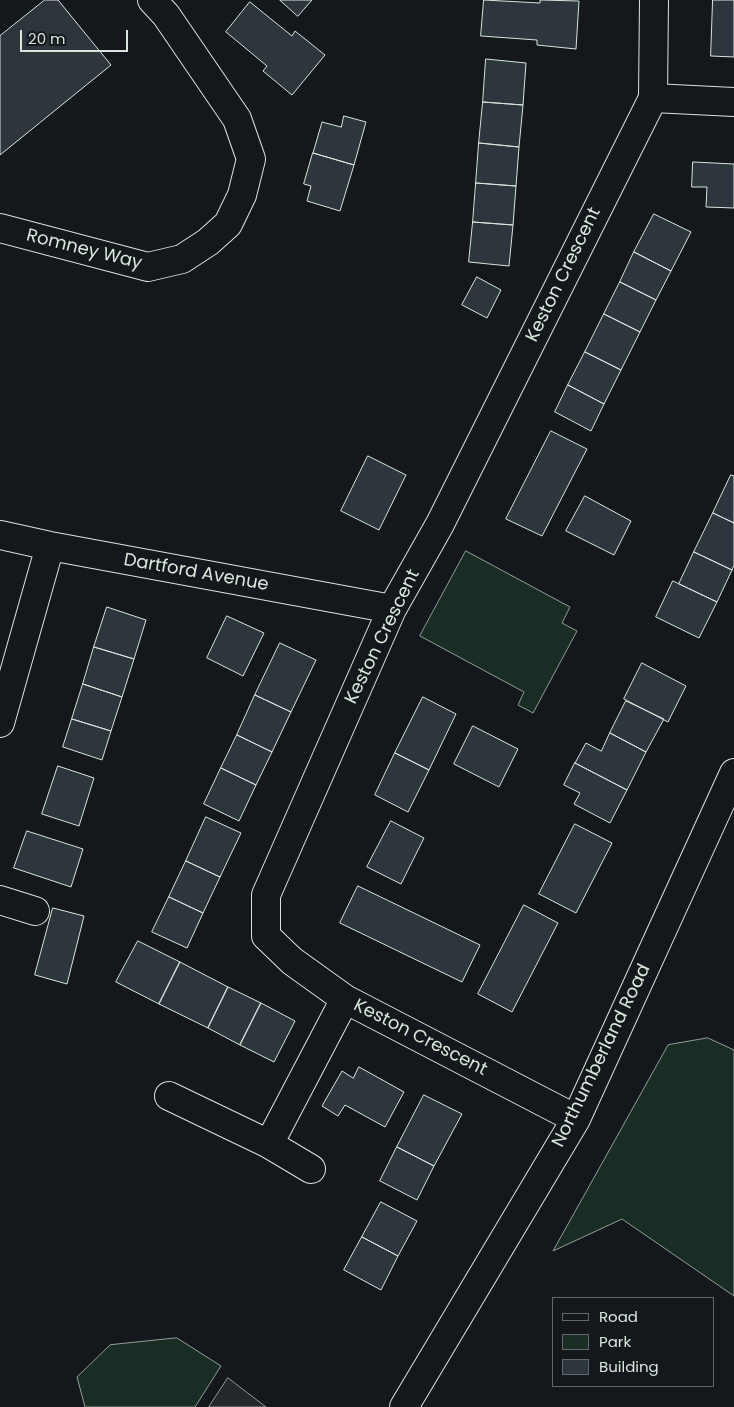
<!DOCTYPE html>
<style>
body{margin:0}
#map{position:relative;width:734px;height:1407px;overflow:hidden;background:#14181c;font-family:Poppins,sans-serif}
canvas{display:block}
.legend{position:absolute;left:552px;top:1297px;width:162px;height:90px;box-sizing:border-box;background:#14181c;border:1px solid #626a69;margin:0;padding:6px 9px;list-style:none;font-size:15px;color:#d8e6dc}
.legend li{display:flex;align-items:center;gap:10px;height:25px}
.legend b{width:25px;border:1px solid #626a69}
.scale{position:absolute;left:20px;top:30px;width:108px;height:22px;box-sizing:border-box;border:2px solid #d8e6dc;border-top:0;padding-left:6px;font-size:15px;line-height:18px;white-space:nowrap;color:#d8e6dc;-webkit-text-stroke:4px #14181c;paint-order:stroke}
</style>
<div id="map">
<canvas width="734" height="1407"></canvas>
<ul class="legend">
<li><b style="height:6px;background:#14181c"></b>Road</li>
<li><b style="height:14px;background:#1a2d24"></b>Park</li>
<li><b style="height:14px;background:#2c363c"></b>Building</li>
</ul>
<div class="scale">20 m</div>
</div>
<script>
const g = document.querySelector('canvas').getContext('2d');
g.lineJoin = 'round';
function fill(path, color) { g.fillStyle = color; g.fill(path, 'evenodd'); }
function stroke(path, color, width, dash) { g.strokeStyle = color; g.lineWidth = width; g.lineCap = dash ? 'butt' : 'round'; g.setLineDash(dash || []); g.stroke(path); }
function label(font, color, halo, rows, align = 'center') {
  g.font = font + ' Poppins,sans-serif'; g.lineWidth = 4; g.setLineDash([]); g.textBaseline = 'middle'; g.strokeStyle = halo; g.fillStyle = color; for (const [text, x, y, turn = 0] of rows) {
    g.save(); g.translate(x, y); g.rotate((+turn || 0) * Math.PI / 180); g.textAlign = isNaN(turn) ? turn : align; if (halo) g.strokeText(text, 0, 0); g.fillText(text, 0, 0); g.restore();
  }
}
const green = new Path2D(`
 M 466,551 L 570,607 L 562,623 L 577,631 L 533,713 L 518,705 L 524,692 L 420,636 Z
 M 708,1038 L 734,1050 L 734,1296 L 622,1219 L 553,1251 L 668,1045 Z
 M 177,1338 L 221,1366 L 195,1407 L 85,1407 L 77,1377 L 110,1345 Z`);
fill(green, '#1a2d24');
stroke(green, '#939e99', 1);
const parking = new Path2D(`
 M 228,1378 L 266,1407 L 209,1407 Z`);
fill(parking, '#24282b');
stroke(parking, '#939e99', 1);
const building = new Path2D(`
 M 45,0 L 58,0 L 111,65 L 0,155 L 0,36 Z
 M 280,0 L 312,0 L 298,16 Z
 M 484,0 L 540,3 L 540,0 L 579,1 L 576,49 L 537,45 L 537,40 L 481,36 Z
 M 713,0 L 734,0 L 734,57 L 711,56 Z
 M 250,2 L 292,36 L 295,31 L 325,55 L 292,95 L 263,71 L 267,66 L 226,32 Z
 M 486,59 L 526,63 L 523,105 L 483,102 Z
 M 483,102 L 523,105 L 519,147 L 479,143 Z
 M 344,116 L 366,122 L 354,165 L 313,153 L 322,122 L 341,127 Z
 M 479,143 L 519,147 L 516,186 L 476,183 Z
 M 313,153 L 354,165 L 340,211 L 307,201 L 311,186 L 304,184 Z
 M 693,162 L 734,164 L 734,208 L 706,207 L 707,187 L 692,187 Z
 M 476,183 L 516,186 L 513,225 L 473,222 Z
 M 654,214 L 691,232 L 671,271 L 634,252 Z
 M 473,222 L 513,225 L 509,266 L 469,262 Z
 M 634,252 L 671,271 L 656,300 L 620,282 Z
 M 477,277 L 501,290 L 487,318 L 462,305 Z
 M 620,282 L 656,300 L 640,332 L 604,314 Z
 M 604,314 L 640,332 L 621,370 L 585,352 Z
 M 585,352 L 621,370 L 604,404 L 568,385 Z
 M 568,385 L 604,404 L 591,431 L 555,412 Z
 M 551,431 L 587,449 L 542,536 L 506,519 Z
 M 368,456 L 406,475 L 379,530 L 341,511 Z
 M 731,475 L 734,476 L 734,523 L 713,513 Z
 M 585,496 L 631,521 L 614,555 L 566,531 Z
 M 713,513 L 734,523 L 734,565 L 732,570 L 694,552 Z
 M 694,552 L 732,570 L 717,602 L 679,584 Z
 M 673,581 L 717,602 L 699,638 L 656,617 Z
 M 107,607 L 146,620 L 134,659 L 94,647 Z
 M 227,616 L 264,633 L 243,676 L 207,658 Z
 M 280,643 L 316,660 L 291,712 L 255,695 Z
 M 94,647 L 134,659 L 122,697 L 83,684 Z
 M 642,663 L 686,686 L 668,722 L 624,699 Z
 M 83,684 L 122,697 L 111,731 L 72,719 Z
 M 255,695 L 291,712 L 272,752 L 237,735 Z
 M 423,697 L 456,714 L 429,770 L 395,753 Z
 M 626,701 L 664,719 L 646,752 L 610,733 Z
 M 72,719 L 111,731 L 102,760 L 63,747 Z
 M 473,726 L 518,749 L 499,787 L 454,764 Z
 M 610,733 L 646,752 L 627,790 L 575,763 L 586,743 L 601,751 Z
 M 237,735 L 272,752 L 256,785 L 221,768 Z
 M 395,753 L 429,770 L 408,812 L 375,795 Z
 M 575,763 L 627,790 L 610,823 L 574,804 L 580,793 L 564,785 Z
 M 58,766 L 94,778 L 79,826 L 42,814 Z
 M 221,768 L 256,785 L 239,821 L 204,804 Z
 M 206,817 L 241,833 L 220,877 L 186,861 Z
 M 391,821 L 424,838 L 401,884 L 367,867 Z
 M 575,824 L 612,843 L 576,913 L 539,894 Z
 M 27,831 L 83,849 L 71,887 L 14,868 Z
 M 186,861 L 220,877 L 203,913 L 169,897 Z
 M 358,886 L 480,945 L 462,982 L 340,923 Z
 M 169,897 L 203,913 L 187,948 L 152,932 Z
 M 524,905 L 558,923 L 512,1012 L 478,994 Z
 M 53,908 L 84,916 L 67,984 L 35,975 Z
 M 138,941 L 180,962 L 159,1004 L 116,982 Z
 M 180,962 L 228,987 L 208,1028 L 159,1004 Z
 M 228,987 L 261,1003 L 240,1045 L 208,1028 Z
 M 261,1003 L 295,1021 L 274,1062 L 240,1045 Z
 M 359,1067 L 404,1092 L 385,1127 L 345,1105 L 338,1116 L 322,1106 L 342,1071 L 353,1078 Z
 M 424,1095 L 462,1114 L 434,1166 L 397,1147 Z
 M 397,1147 L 434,1166 L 417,1200 L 380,1181 Z
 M 381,1202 L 417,1221 L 398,1256 L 362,1237 Z
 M 362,1237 L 398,1256 L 381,1290 L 344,1270 Z`);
fill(building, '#2c363c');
stroke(building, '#d8e6dc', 1);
const minor = new Path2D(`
 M 653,98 L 654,0
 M 0,228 L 148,267 L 182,259 L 208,242 L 228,224 L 242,195 L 251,159 L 237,119 L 166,15 L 152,0
 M 0,535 L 50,546 L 392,609
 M 0,723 L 50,546
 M 0,900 L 35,911
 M 169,1096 L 269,1144 L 311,1169
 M 576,1119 L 345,999 L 292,961 L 266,936 L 266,895 L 392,609 L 440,524 L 653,98 L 734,102
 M 269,1144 L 345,999
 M 404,1407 L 576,1119 L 734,773`);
stroke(minor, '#d8e6dc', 30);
stroke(minor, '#14181c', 28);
label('18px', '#d8e6dc', '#14181c', [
 ["Romney Way",84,250,14],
 ["Keston Crescent",564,275,-64],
 ["Dartford Avenue",196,573,10],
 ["Keston Crescent",383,637,-64],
 ["Keston Crescent",420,1038,27],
 ["Northumberland Road",602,1056,-64]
]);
</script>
